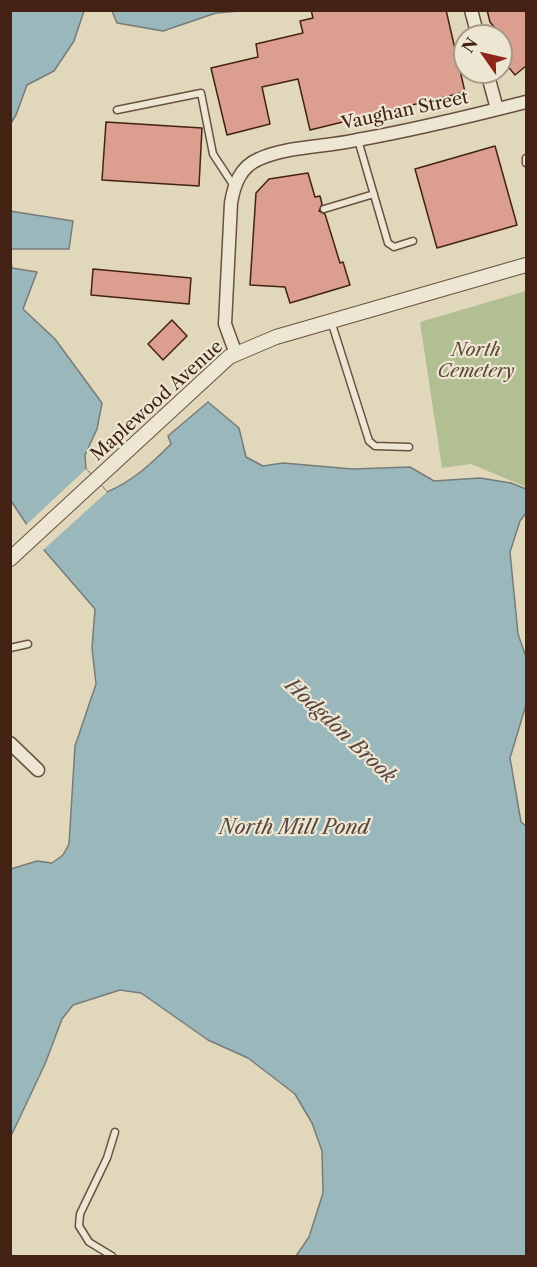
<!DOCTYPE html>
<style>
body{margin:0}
#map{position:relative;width:537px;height:1267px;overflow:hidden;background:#e1d8bc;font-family:"Libre Caslon Text",serif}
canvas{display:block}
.frame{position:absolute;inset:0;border:12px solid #432214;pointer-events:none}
.north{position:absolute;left:453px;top:24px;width:60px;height:60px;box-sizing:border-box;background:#ece6d3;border:2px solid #a89887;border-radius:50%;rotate:304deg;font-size:16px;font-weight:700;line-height:24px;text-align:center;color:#432214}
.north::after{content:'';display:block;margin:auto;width:21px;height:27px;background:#8f2418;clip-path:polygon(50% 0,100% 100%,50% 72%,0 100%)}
</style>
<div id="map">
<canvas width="537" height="1267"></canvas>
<div class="frame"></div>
<div class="north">N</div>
</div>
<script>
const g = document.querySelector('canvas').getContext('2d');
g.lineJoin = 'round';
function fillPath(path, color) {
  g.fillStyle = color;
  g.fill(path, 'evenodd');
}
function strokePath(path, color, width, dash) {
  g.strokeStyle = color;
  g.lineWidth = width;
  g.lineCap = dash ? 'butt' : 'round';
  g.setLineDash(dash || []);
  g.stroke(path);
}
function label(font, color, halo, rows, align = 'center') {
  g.font = font + ' "Libre Caslon Text",serif';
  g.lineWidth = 4.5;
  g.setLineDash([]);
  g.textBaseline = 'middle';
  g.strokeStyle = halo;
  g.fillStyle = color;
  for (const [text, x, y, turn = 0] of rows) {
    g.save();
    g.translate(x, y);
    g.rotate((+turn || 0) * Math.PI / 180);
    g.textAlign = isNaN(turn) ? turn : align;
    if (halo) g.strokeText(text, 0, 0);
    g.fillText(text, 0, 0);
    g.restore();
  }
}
const green = new Path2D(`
 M526,291v196l-55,-23 -29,4 -22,-146z`);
const water = new Path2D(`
 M11,10l73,1 -10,30 -20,30 -27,14 -11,30 -5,8z
 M112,11h128l-24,2 -53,18 -46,-8z
 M10,211l63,10 -4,28h-58z
 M10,254l2,14 25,4 -14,37 32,30 47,64 -5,26 -12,26 1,14 21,23c26,-11 45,-29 64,-48l-3,-8 40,-34 31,26 7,29 17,9 20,-3 69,6 58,-2 24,14 46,-3 31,5 15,6v24l-6,8 -10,31 8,82 8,23v48l-16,53 11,64 5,4v430h-230l13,-19 14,-44 -1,-42 -10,-28 -17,-29 -47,-36 -40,-18 -67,-47 -21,-3 -47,15 -11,14 -17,45 -34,72v-267l26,-8 15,2 11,-8 6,-11 6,-98 21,-62 -4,-36 3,-39 -51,-59 -33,-49z`);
const pier = new Path2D(`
 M86,469l21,23 -65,59 -18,-24z`);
const building = new Path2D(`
 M311,10h135l19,82 -155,38 -12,-51 -36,8 8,37 -43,11 -16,-67 47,-11 -2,-13 47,-11 -3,-12 13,-3z
 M487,10h39v56l-11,9 -14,-17 3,-19 -14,-17z
 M106,122l96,6 -3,58 -97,-6z
 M495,146l22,79 -80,23 -22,-79z
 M308,173l7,24 5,-1 2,8 -3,7 6,3 15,49 3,-1 7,23 -60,18 -5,-16 -35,-2 6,-92 13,-14z
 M93,269l98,9 -2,26 -98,-9z
 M172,320l15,16 -24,24 -15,-16z`);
const service = new Path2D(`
 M117,110l84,-17 12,61 21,32
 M358,140l30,103 6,4 19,-6
 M526,158v5
 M324,209l50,-15
 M331,321l38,120 6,5 34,1
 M10,648l18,-4
 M112,1256l-23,-14 -10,-16 1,-12 27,-56 8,-26`);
const minor = new Path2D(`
 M471,10l7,26
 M487,72l10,37
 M236,354l-11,-30 6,-121c3,-18 9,-36 28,-44 29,-13 67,-12 98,-19 57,-10 114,-24 169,-38
 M10,743l28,27`);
const tertiary = new Path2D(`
 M10,559l219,-202 47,-20 250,-72`);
const streetNames = [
 ["Vaughan Street",405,111,-12],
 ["Maplewood Avenue",157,401,-42]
];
const parkNames = [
 ["North",476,351],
 ["Cemetery",476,372]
];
const waterNames = [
 ["Hodgdon Brook",340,731,43],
 ["North Mill Pond",294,828]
];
fillPath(green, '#b1bf92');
fillPath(water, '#9ab7bc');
strokePath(water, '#777b79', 1.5);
fillPath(pier, '#e1d8bc');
fillPath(building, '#db9e8f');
strokePath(building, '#432214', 1.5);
strokePath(service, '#6a503e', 9);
strokePath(minor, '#6a503e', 15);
strokePath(tertiary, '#6a503e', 16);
strokePath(service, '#ece6d3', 6);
strokePath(minor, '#ece6d3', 12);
strokePath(tertiary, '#ece6d3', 14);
label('18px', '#432214', '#ece6d3', streetNames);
label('italic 18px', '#5e4934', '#ece6d3', parkNames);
label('italic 20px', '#59473e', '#ece6d3', waterNames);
</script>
